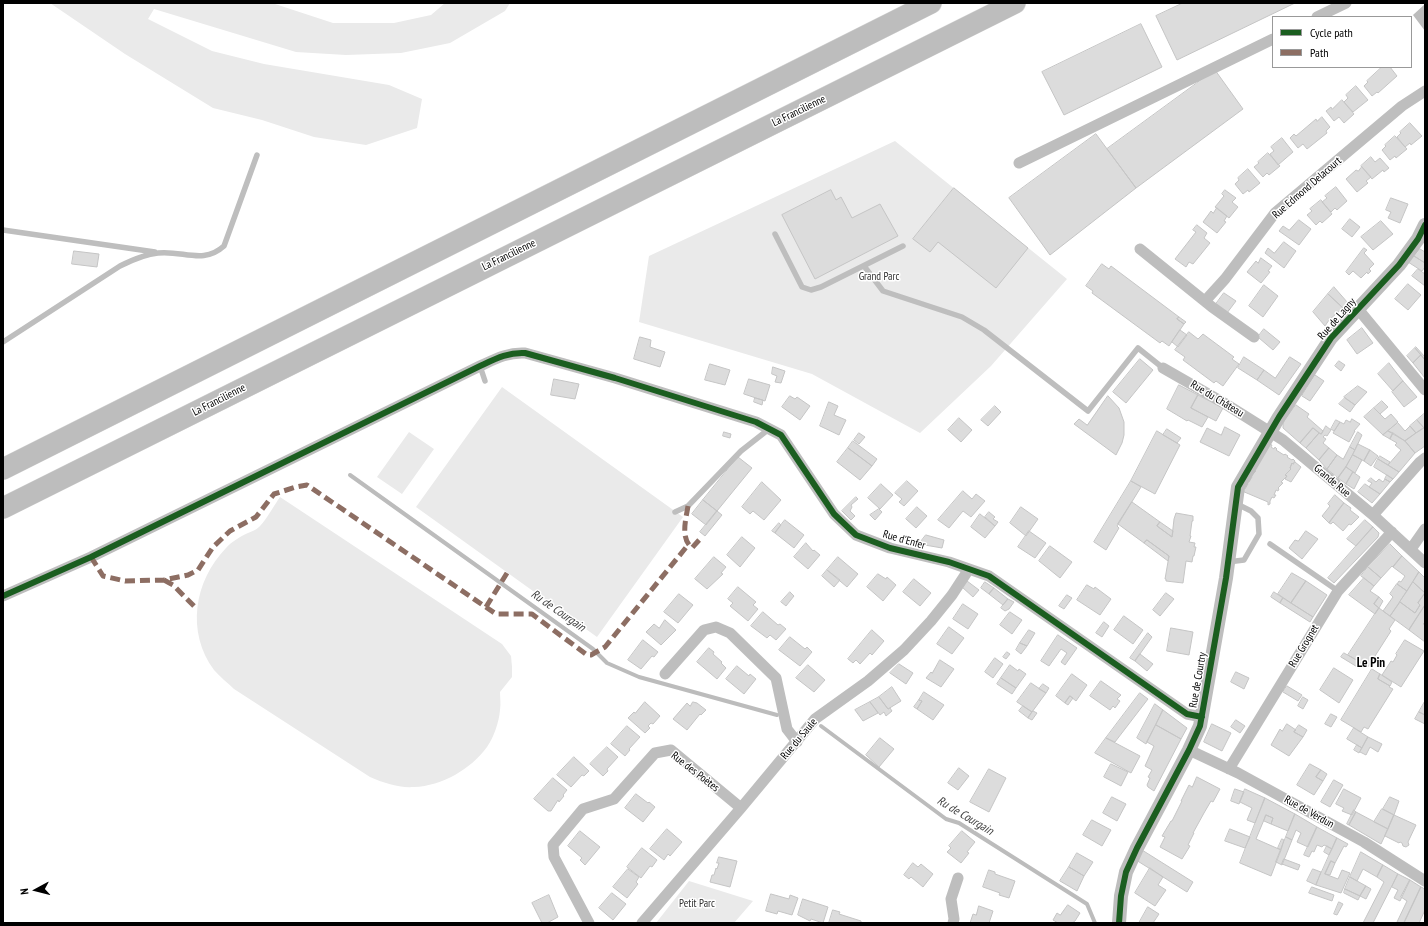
<!DOCTYPE html>
<meta charset="utf-8">
<style>
body{margin:0}
#map{position:relative;width:1428px;height:926px;overflow:hidden;background:#fff;font-family:"PT Sans Narrow",sans-serif}
canvas{display:block}
.frame{position:absolute;inset:0;border:4px solid #000;pointer-events:none}
.legend{position:absolute;left:1272px;top:16px;width:140px;height:52px;box-sizing:border-box;background:#fff;border:1px solid #999;margin:0;padding:5px 7px;list-style:none;font-size:12px;color:#000}
.legend li{display:flex;align-items:center;gap:8px;height:20px}
.legend b{width:20px;border:1px solid #999}
.north{position:absolute;left:16px;top:870px;width:40px;height:40px;-webkit-text-stroke:3px #fff;paint-order:stroke;rotate:263deg;font-size:11px;font-weight:700;line-height:16px;text-align:center;color:#000}
.north::after{content:'';display:block;margin:auto;width:14px;height:18px;background:#000;clip-path:polygon(50% 0,100% 100%,50% 72%,0 100%)}
</style>
<div id="map">
<canvas width="1428" height="926"></canvas>
<div class="frame"></div>
<ul class="legend">
<li><b style="height:5px;background:#1b5e20"></b>Cycle path</li>
<li><b style="height:5px;background:#8d6e63"></b>Path</li>
</ul>
<div class="north">N</div>
</div>
<script>
const g = document.querySelector('canvas').getContext('2d');
g.lineJoin = 'round';
function fillPath(path, color) {
  g.fillStyle = color;
  g.fill(path, 'evenodd');
}
function strokePath(path, color, width, dash) {
  g.strokeStyle = color;
  g.lineWidth = width;
  g.lineCap = dash ? 'butt' : 'round';
  g.setLineDash(dash || []);
  g.stroke(path);
}
function label(font, color, halo, rows, align = 'center') {
  g.font = font + ' "PT Sans Narrow",sans-serif';
  g.lineWidth = 3;
  g.setLineDash([]);
  g.textBaseline = 'middle';
  g.strokeStyle = halo;
  g.fillStyle = color;
  for (const [text, x, y, turn = 0] of rows) {
    g.save();
    g.translate(x, y);
    g.rotate((+turn || 0) * Math.PI / 180);
    g.textAlign = isNaN(turn) ? turn : align;
    if (halo) g.strokeText(text, 0, 0);
    g.fillText(text, 0, 0);
    g.restore();
  }
}
const green = new Path2D(`
 M50,3h222l61,20h61l37,-8 14,-12h65l-5,8 -55,32 -49,10 -55,2 -50,-3 -142,-43 -6,10 64,32 52,13 125,21 33,14 -5,29 -51,17 -52,-8 -52,-17 -49,-12 -88,-54z
 M895,141l172,138 -76,87 -71,67 -108,-59 -173,-52 10,-66z
 M502,387l181,130 -86,120 -181,-130z
 M409,432l25,17 -32,45 -25,-17z
 M280,497l222,147 9,12 1,11v10l-12,15c0,5 1,12 0,18 -1,12 -6,27 -13,37 -16,22 -45,39 -73,40 -16,1 -30,-4 -44,-10l-136,-88c-6,-6 -14,-12 -20,-19 -28,-38 -20,-89 12,-122 5,-6 15,-12 22,-15 4,-2 8,-3 11,-6 6,-5 16,-23 21,-30z
 M689,881l64,20 -19,22h-78z`);
const water = new Path2D(`
 M1425,4v27l-12,-16z`);
const stream = new Path2D(`
 M350,475l243,174 14,14 32,14 138,38
 M821,726l125,93 13,4 128,81 8,19`);
const building = new Path2D(`
 M1183,3h112l-118,57 -21,-44z
 M1141,24l21,43 -98,48 -22,-43z
 M1382,67h8l7,9 -19,17 -1,-1 -5,4 -8,-10 4,-4 -1,-1z
 M1215,70l28,39 -107,79 -29,-39z
 M1356,86l12,14 -15,12 -9,-10 4,-4 -2,-3z
 M1342,100l12,14 -10,9 -5,-6 -5,4 -8,-10 5,-4 1,2z
 M1322,117l8,10 -4,4 1,2 -20,16 -4,-5 -5,4 -8,-10 4,-4 2,2 20,-17 1,2z
 M1410,123l12,13 -11,9 -1,-2 -5,4 -8,-10 4,-4 -1,-1z
 M1096,134l40,54 -86,67 -41,-57z
 M1395,136l12,13 -11,9 -1,-2 -5,4 -8,-10 4,-4 -1,-1z
 M1282,138l11,14 -15,13 -8,-11 4,-3 -3,-4z
 M1268,153l12,13 -11,9 -2,-2 -4,4 -9,-10 5,-4 -1,-1z
 M1371,157l4,5 5,-4 9,10 -5,4 -1,-2 -11,9 -11,-13z
 M1362,167l9,10 -5,4 2,2 -11,9 -11,-13 10,-9 2,1z
 M1248,169l12,14 -11,9 -1,-2 -5,4 -8,-10 4,-4 -1,-2z
 M1336,187l11,14 -10,9 -2,-2 -4,4 -9,-10 5,-4 -2,-2z
 M954,188l74,60 -32,40 -58,-46 -8,10 -17,-13z
 M831,190l5,10 5,-3 11,21 28,-14 18,32 -83,43 -33,-64z
 M1225,190l11,8 -4,4 6,5 -9,11 -14,-11 9,-11 -2,-2z
 M1391,198l17,6 -8,19 -12,-5 3,-6 -5,-2z
 M1321,200l11,14 -10,9 -2,-2 -4,4 -9,-10 5,-4 -2,-2z
 M1217,208l10,8 -3,5 2,1 -9,11 -14,-11 8,-11 2,2z
 M1350,219l10,8 -8,10 -10,-8z
 M1299,220l12,9 -12,16 -20,-14 4,-5 6,4z
 M1381,221l12,13 -20,16 -12,-13z
 M1197,225l10,8 -3,5 6,5 -17,21 -4,-2 -3,5 -11,-8 21,-27 -3,-2z
 M1284,242l12,9 -12,17 -19,-15 3,-5 6,5z
 M1364,248l3,2 -3,3 10,11 -5,5 2,2 -3,3 -1,-2 -6,6 -8,-7 -4,4 -3,-3z
 M1420,249l5,3v11l-11,-7z
 M74,251l25,3 -2,13 -25,-3z
 M1414,256l11,7v4l-3,4 -14,-9z
 M1261,258l11,8 -4,5 2,1 -9,11 -14,-11 9,-11 2,2z
 M1102,264l7,5 2,-3 68,51 -2,2 7,5 -15,22 -7,-5 -2,2 -68,-50 1,-2 -7,-5z
 M1418,269l7,5v12l-13,-10z
 M1408,284l13,11 -13,15 -13,-11z
 M1264,285l14,11 -15,21 -14,-11z
 M1334,287l14,16 -5,5 -15,-14z
 M1224,293l12,8 -9,12 -11,-9z
 M1328,294l15,14 -14,12 -4,6 -12,-14z
 M1179,317l7,5 -2,2 -7,-5z
 M1362,328l11,15 -16,11 -10,-14z
 M1264,329l16,13 -7,8 -14,-12 -1,-1z
 M1180,330l7,5 -9,12 -6,-5z
 M1189,332l9,7 5,-5 31,23 -2,2 7,5 -16,22 -7,-5 -2,2 -31,-23 2,-3 -10,-7z
 M640,337l11,3 -1,7 15,5 -5,15 -26,-8z
 M1416,347l9,10v3l-10,-12z
 M1415,348l6,7 -8,8 -6,-7z
 M1421,355l4,5v18l-12,-15z
 M1244,357l20,13 -7,10 -19,-12z
 M1290,357l11,7 -22,31 -22,-15 7,-10 11,8z
 M1140,359l13,11 -27,33 -13,-11z
 M1339,361l6,4 -4,6 -6,-5z
 M1389,363l14,18 -10,10 -15,-17z
 M710,364l20,6 -5,15 -20,-5z
 M773,367l12,4 -4,12 -6,-1 2,-6 -5,-2z
 M1315,375l9,6 -14,20 -8,-5z
 M554,379l25,5 -4,15 -24,-4z
 M749,379l21,6 -5,16 -21,-7z
 M1403,381l14,16 -13,10 -12,-15z
 M1179,385l19,10 -7,13 17,9 -6,10 -14,-7 -1,1 -20,-12z
 M1358,386l9,6 -12,13 -11,-8z
 M1198,395l25,13 -7,13 -25,-13z
 M790,396l5,3 2,-2 13,9 -10,14 -18,-13z
 M1108,396l11,12 5,14v13l-2,8 -6,12 -42,-31 5,-5 8,6z
 M755,398l8,2 -1,5 -8,-3z
 M1345,398l10,7 -5,7 -11,-8z
 M1382,401l6,6 -8,7 -6,-6z
 M829,402l9,4 -4,9 12,5 -7,15 -19,-9z
 M1296,405l13,9 -2,3 16,14 -2,3 -8,-6 -13,15 -17,-15v-5z
 M995,406l6,6 -13,14 -7,-6z
 M1374,408l11,11 6,-5 7,8 -15,13 -19,-18z
 M1425,413v14l-1,1 -7,-8z
 M959,418l13,12 -11,12 -13,-12z
 M1352,419l8,5 -6,7h1l-6,11 -16,-9 7,-11 4,2 2,-4 4,2z
 M1336,420l4,2 -6,9 -3,-2z
 M1417,420l7,8 -8,5 -6,-7z
 M1398,423l7,8 5,-5 6,7 -11,8 -17,-10z
 M1326,426l5,4 -4,6 -2,-1 -2,2 3,2 -3,4 6,5 -10,12 -13,-12 13,-15 2,1z
 M1225,427l15,8 -11,21 -29,-14 7,-14 14,7z
 M1425,427v19l-10,7 -10,-12z
 M1313,428l6,5 -13,15 -6,-5z
 M1167,429l14,9 -4,5 -14,-8z
 M1157,431l23,14 -25,49 -24,-13z
 M1388,431l5,2 -3,6 -7,-4z
 M724,432l7,2 -1,4 -7,-2z
 M1358,432l4,3 -7,15 -5,-3z
 M859,433l6,4 -6,7 -5,-4z
 M1393,433l12,8 10,12 -16,19 -11,-7 13,-15 -6,-5 2,-2 -7,-4z
 M853,441l24,18 -5,7 -24,-18z
 M1269,444l3,1 -1,2 3,2 1,-2 2,2 -1,1 8,5 1,-1 3,2 -1,1 5,3 1,-1 2,2 -2,3 -1,-1 -2,5 1,1 -6,6 2,1 -6,6 2,1 -5,5 1,1 -1,2 -2,-1 -2,5h2l-2,3 -2,-1 -2,4v3l-2,1v-3l-26,-11 2,-3 1,1 3,-5 -2,-1 2,-2 1,1 3,-5 -1,-1 5,-5 -2,-1z
 M1358,444l12,6 -6,11 -11,-6z
 M1350,447l5,3 -9,17 -8,11 -11,-9 10,-14 6,4z
 M848,448l24,18 -12,14 -23,-18z
 M1329,448l8,7 -10,14 -8,-9z
 M1370,450l8,6 -7,10 -7,-5z
 M1353,455l9,5 -7,13 -9,-6z
 M1380,456l10,6 -2,3 -10,-6z
 M738,457l14,11 -35,43 -14,-11z
 M1378,459l21,13 -6,7 -19,-12z
 M1295,462l6,5 -10,15 -6,-3 2,-3 -2,-1 6,-6 -1,-1 2,-5 1,1z
 M1346,467l7,5 -7,12 -8,-6z
 M1353,472l7,5 -6,12 -8,-5z
 M1387,475l6,4 -3,3 -5,-3z
 M1371,478l5,4 3,-3 4,3 2,-3 5,3 -10,12 -11,-7 3,-4 -4,-2z
 M907,481l11,10 -14,15 -5,-4 3,-3 -7,-6z
 M1131,481l10,6 -24,39 2,2 -13,22 -12,-8z
 M762,482l19,18 -17,20 -11,-9 -3,3 -8,-7z
 M881,484l12,11 -13,14 -12,-11z
 M1365,484l15,10 -8,9 -14,-11z
 M963,491l9,8 4,-5 9,7 -14,16 -8,-6 -14,17 -11,-8z
 M1335,495l9,8 -15,20 -7,-7 8,-10 -2,-2z
 M856,497l2,2 -7,6 1,2 -2,4 5,5 -4,4 -9,-9z
 M703,500l14,11 -11,14 -14,-11z
 M1132,502l28,20 -3,4 15,11 2,-18 2,-6 17,3v5h-1l-2,15h1l-2,6 6,1 -1,4h2l-2,9h-1l-1,6 -6,-1 -3,22 -17,-2v-2h-1l4,-23 -22,-16 -3,3 -26,-19z
 M1344,503l7,5 -1,2 9,7 -8,8 -2,-1 -6,7 -10,-9 -2,2 -2,-1z
 M917,507l10,9 -11,12 -10,-9z
 M1021,507l17,12 -12,17 -16,-13z
 M879,509l3,3 -7,8 -5,-5z
 M717,511l5,4 -17,21 -5,-4z
 M989,512l6,5 -2,2 5,3 -3,4 -10,-9z
 M980,514l15,12 -10,12 -14,-11z
 M785,520l19,15 -10,13 -19,-15z
 M1365,520l8,7 -17,19 -9,-7z
 M1160,522l13,9 -1,6 -15,-11z
 M779,523l2,2 -6,8 -3,-2z
 M1373,527l6,6 -1,4 -44,46 -6,-5z
 M1029,531l17,12 -11,15 -17,-11z
 M1306,531l12,8 -16,20 -13,-11 6,-8 3,1z
 M926,535l18,5 -2,8 -23,-4z
 M742,537l13,11 -15,19 -13,-12z
 M1147,540l22,16 -1,5 -24,-18z
 M806,543l7,8 1,-1 6,5 -12,14 -14,-12z
 M1390,544l12,12 -9,11 -1,-1 -11,12 -13,-11z
 M1050,546l22,16 -12,16 -21,-17z
 M1402,556l17,16 -12,19 -10,-7 2,-3 2,1 4,-6 -12,-9z
 M714,557l12,10 -5,6 2,1 -16,15 -12,-10z
 M838,557l20,17 -11,13 -20,-17z
 M1368,567l13,11 -7,8 -13,-10z
 M827,570l13,10 -6,7 -12,-11z
 M1419,572l6,6v15l-12,-11z
 M1292,573l14,8 -15,22 -13,-9z
 M878,574l8,5 1,-2 9,8 -13,16 -16,-14z
 M1364,578l10,8 -4,5 9,6 -5,7 5,4 -4,6 -26,-19z
 M914,579l17,14 -11,13 -17,-14z
 M967,581l12,9 -6,7 -11,-10z
 M1306,581l21,14 -14,22 -22,-14z
 M985,582l9,6 -5,6 -8,-6z
 M1413,582l12,11 -7,10 2,2 -5,8 -15,-11z
 M1397,584l10,7 -17,25 -7,-5 10,-14 -3,-3z
 M1087,585l7,4 1,-2 16,12 -11,16 -23,-15z
 M738,587l18,15 -3,3 5,4 -10,12 -18,-15 3,-3 -5,-4z
 M994,588l14,11 -5,6 -14,-11z
 M790,592l4,4 -8,10 -5,-4z
 M1274,592l9,6 -3,5 -9,-6z
 M1166,593l8,6 -14,17 -7,-6z
 M1425,593v12l-16,25 -19,-14 10,-14 15,11 5,-8 -2,-2z
 M679,594l14,11 -15,18 -14,-11z
 M1067,595l5,3 -8,11 -5,-3z
 M1379,597l4,4 -4,7 -5,-4z
 M1283,598l30,19 -3,5 -30,-19z
 M1008,599l6,3 -5,7 -4,2 -4,-3z
 M963,604l15,10 -10,15 -15,-10z
 M1425,605v17l-2,2 2,1v17l-16,-12z
 M1379,608l16,12 -6,9 2,2 -23,36 -20,-12z
 M763,612l15,13 2,-1 6,5 -10,11 -6,-5 -3,3 -16,-12z
 M1010,612l12,8 -10,14 -12,-9z
 M1124,616l19,14 -10,14 -19,-14z
 M665,620l11,10 -15,15 -15,-13 8,-8 5,4z
 M1104,622l5,4 -7,11 -6,-4z
 M949,627l15,11 -12,16 -15,-10z
 M1171,628l22,4 -4,23 -22,-4z
 M872,630l12,11 -12,14 -2,-2 -10,11 -4,-4 -3,3 -5,-4z
 M1029,630l6,3 -8,13 -7,-3z
 M1148,633l4,4 -17,24 -5,-3z
 M1058,635l19,13 -12,17 -4,-3 6,-9 -6,-4 -12,17 -8,-5z
 M790,637l15,12 2,-2 5,5 -12,14 -21,-16z
 M643,640l15,12 -4,5 -2,-1 -11,13 -13,-9z
 M1405,640l19,11 -23,36 -19,-12 9,-14 2,1 4,-7 -1,-1z
 M1020,643l7,3 -6,8 -5,-4z
 M709,648l5,4 -1,2 9,8 -1,1 5,5 -9,11 -20,-17z
 M1007,652l3,2 -4,5 -3,-2z
 M1344,653l18,10 -3,5 -18,-11z
 M1140,654l13,10 -6,7 -12,-10z
 M995,658l8,6 -10,14 -8,-6z
 M940,660l14,9 -13,18 -15,-9 5,-6 1,1z
 M899,664l14,9 -7,11 -16,-11z
 M808,665l17,15 -11,12 -18,-14z
 M1010,665l8,6 1,-2 7,5 -10,14 -15,-10z
 M737,666l12,10 1,-2 6,5 -12,15 -18,-15z
 M1334,668l19,12 -14,23 -19,-13z
 M1372,669l8,5 -2,5 12,7 -1,1 4,2 -25,40 -4,-2 -3,5 -20,-12z
 M1236,672l13,6 -5,11 -13,-7z
 M1072,674l15,11 -11,16 -6,-5 -5,7 -9,-7z
 M1380,674l12,8 -2,4 -12,-7z
 M1001,678l15,10 -4,6 -15,-10z
 M1101,681l20,14 -4,4 3,2 -5,7 -2,-2 -3,4 -20,-14z
 M1031,683l15,10 -14,19 -15,-10z
 M1043,684l6,4 -3,5 -7,-4z
 M1287,686l15,9 -4,6 -15,-9z
 M892,687l9,14 -13,8 -9,-12z
 M924,692l20,13 -11,15 -16,-11 5,-8 -3,-1z
 M1140,693l8,6 -33,43 -9,-4z
 M1070,696l3,2 -5,7 -3,-2z
 M879,697l9,12 2,-1 2,3 -6,5 -2,-4 -4,3 -10,-13z
 M1303,697l5,3 -5,9 -5,-3z
 M919,700l3,1 -5,8 -3,-2z
 M1425,701v14l-6,-3z
 M645,702l15,14 -7,8 -2,-1 -3,3 2,2 -5,5 -17,-15 6,-6 1,1z
 M693,702l4,1 9,7 -5,5 -1,-1 -13,16 -14,-11 14,-16 3,3z
 M870,702l8,11 -15,8 -8,-11z
 M1155,704l8,6 -17,34 -9,-6z
 M1023,706l9,6 -4,6 -9,-7z
 M1163,710l24,18 -6,11 -25,-14z
 M1033,711l4,2 -5,7 -4,-2z
 M1419,712l6,3v9l-10,-5z
 M1331,714l6,3 -6,10 -6,-3z
 M1236,720l9,6 -5,7 -9,-6z
 M1212,724l19,9 -9,18 -18,-9z
 M1287,724l9,6 -2,2 9,5 -14,19 -18,-11 9,-16 2,2z
 M1156,725l25,14 -27,52 -6,-4 -1,-2 3,-7 -2,-1 4,-7 -7,-4 9,-20 -7,-4z
 M1299,725l8,5 -4,7 -9,-5z
 M627,726l13,11 -11,12 1,1 -5,6 -14,-12z
 M1354,728l14,9 -6,11 -15,-9z
 M1368,737l14,7 -4,8 -8,-5 -4,8 -6,-3z
 M880,738l14,11 -15,18 -13,-12z
 M1106,738l34,18 -9,17 -36,-20z
 M1357,745l5,3 -3,5 -5,-3z
 M607,747l11,10 -11,12 1,2 -5,5 -13,-12z
 M574,757l15,14 -5,5 -2,-1 -11,12 -14,-12z
 M1111,764l17,8 -7,14 -17,-9z
 M1310,764l11,6 -5,7 7,4 -9,14 -17,-10z
 M959,768l10,8 -11,14 -10,-7z
 M989,769l17,9 -17,34 -19,-10z
 M1321,770l6,4 -4,7 -7,-4z
 M1197,777l23,12 -7,13 -2,-1 -7,12 -11,20h1l-6,12 2,1 -8,13 -22,-12 5,-10 -3,-1 9,-15h1l10,-20h-1l8,-16 3,2z
 M553,778l14,12 -4,5 1,1 -5,6 -1,-2 -7,11h-3l-14,-12z
 M1334,780l9,5 -13,22 -9,-5z
 M1235,789l9,3 -5,12 -8,-3z
 M1245,789l20,9 -10,25 -8,-3 5,-12 -12,-6z
 M1344,789l17,9 -9,17 -10,-4 2,-3 -8,-4z
 M636,794l12,9 1,-1 6,5 -12,15 -18,-14z
 M1112,797l14,7 -9,17 -14,-8z
 M1390,797l9,4 -5,14 -11,-6z
 M1265,798l30,16 -7,17 -17,-7 2,-6 -7,-3 -10,24 25,11 -10,26 -31,-13z
 M1382,809l12,6 -6,14 -14,-7z
 M1354,810l2,2 -7,13 -2,-1z
 M1356,812l32,17 -7,15 -32,-19z
 M1295,814l22,13 -9,20 -11,-5 4,-9 -5,-3 -4,10 -6,-3z
 M1266,815l7,3 -2,6 -7,-3z
 M1394,815l22,10 -8,17 1,3 -3,2 -3,-1 -1,-3 -2,-1 -1,1 -14,-7z
 M1092,820l19,10 -9,16 -19,-11z
 M1317,827l20,11 -5,11 -8,-4 -2,2 -5,-2 -3,7 -2,-1 -3,6 -5,-2z
 M667,829l15,13 -12,14 -2,-2 -4,6 -14,-11z
 M1230,829l20,8 -5,11 -20,-7z
 M580,831l20,16 -15,18 -5,-5 2,-2 -14,-12z
 M962,831l13,11 -8,10 2,1 -8,10 -14,-11 4,-4 -2,-2z
 M1286,837l6,3 -10,25 -6,-3z
 M1337,838l11,6 -2,3 -2,-1 -9,17 -4,-2 -6,13 13,5 4,-9 8,3 -9,20 -25,-8z
 M1282,839l2,1 -3,10 -3,-2z
 M1327,846l5,3 -3,6 -5,-3z
 M642,848l15,12 -5,7 -2,-1 -9,12 -14,-11z
 M1142,850l51,32 -6,10 -51,-32z
 M1361,852l22,13 -6,12 -14,-8 -6,12 -7,-4z
 M1077,853l16,9 -9,14 -15,-9z
 M719,857l18,4 -7,26 -20,-5 2,-7h2l2,-7 1,1 2,-6h-2z
 M1284,859l16,6 -2,5 -16,-6z
 M1331,861l4,2 -5,12 -5,-1z
 M913,863l5,4 3,-3 12,10 -10,13 -12,-10 -2,2 -5,-4z
 M1383,865l15,9 -25,49h-10l21,-41 -7,-5z
 M1069,867l15,9 -7,15 -17,-10z
 M1150,868l13,9 -5,8 8,5 -11,16 -20,-13z
 M628,869l11,8 -3,5 2,2 -11,14 -14,-11z
 M1313,869l8,3 -5,13 -9,-4z
 M989,870l6,2v2l20,7 -6,17 -10,-3 1,-2 -17,-6z
 M1398,874l12,6 -10,21 -6,-3 4,-8 -6,-3z
 M1350,877l16,9 -6,10 -15,-7z
 M1410,880l11,7 -17,36h-3l-4,-1 10,-21 -6,-4z
 M1366,886l5,3 -5,10 -6,-3z
 M1312,887l22,8 -2,6 -23,-8z
 M1421,887l4,2v21l-6,13h-15z
 M1345,889l15,7 -2,4 -14,-7z
 M612,893l14,11 -13,16 -14,-12z
 M771,894l18,5 1,-4 8,3 -6,17 -14,-4 -1,3 -11,-3z
 M549,895l9,22 -11,6h-5l-10,-20z
 M803,899l25,8 -5,16 -12,-4 -1,2 -12,-6z
 M1339,902l4,2 -6,11 -3,-1z
 M1068,905l12,8 -5,8 -3,2h-14l-5,-3 4,-7 3,2z
 M979,906l14,5 -4,12h-19l3,-9 3,1z
 M1148,907l11,7 -6,9h-14z
 M833,910l7,2 -1,2 22,7v2h-32z`);
const service = new Path2D(`
 M3,230l152,22
 M775,234l27,53 9,3 10,-3 82,-41
 M864,266l19,25 79,26 22,13 104,81 50,-63 25,20
 M3,342l117,-76c12,-6 25,-12 38,-13 25,-3 45,12 66,-7l33,-91
 M480,366l5,15
 M675,512l13,-6 53,-55 28,-22
 M1270,544l68,47
 M1228,562l16,-2 15,-26 -1,-16 -7,-7 -14,-7`);
const minor = new Path2D(`
 M1317,17l29,-14
 M1019,163l254,-124
 M1140,249l72,58 42,30
 M1205,301l20,-22 50,-66 127,-107 23,-15
 M1358,309l67,81
 M1163,368l61,35 59,37 90,75 52,48
 M1373,515l47,-53 5,-4
 M1411,549l14,-20
 M3,596l88,-39 389,-191c15,-7 28,-14 45,-13l90,25 141,44 25,13 53,79 22,21 34,13 59,14 40,14 198,138 15,3
 M665,674l39,-44 12,-3 14,6 46,45 11,51 10,13
 M1189,750l49,23 126,69 61,39
 M1229,769l109,-178 54,-59
 M589,923l-35,-66 -1,-12 30,-36 31,-10 41,-46 16,-3 70,58
 M642,923l99,-115 74,-89 53,-38 36,-31 27,-29 21,-26 17,-26
 M953,923l1,-4 -3,-20 7,-21`);
const tertiary = new Path2D(`
 M1119,923l2,-27 5,-24 11,-24 52,-98 11,-24 26,-148 12,-91 41,-70 52,-79 68,-73 19,-26 7,-14`);
const motorway = new Path2D(`
 M3,469l928,-466
 M3,508l1012,-505`);
const quiet = new Path2D(`
 M688,506c-2,13 -8,32 4,42l8,-9
 M91,557l12,19 22,5 39,-1 24,-5 10,-5 15,-23 17,-16 26,-14 18,-23 22,-7 11,-2 189,129h36l55,41h4l14,-8 83,-102
 M164,580l9,5 24,24
 M486,607l21,-34`);
const cycleway = new Path2D(`
 M3,596l88,-39 389,-191c15,-7 28,-14 45,-13l90,25 141,44 25,13 53,79 22,21 34,13 59,14 40,14 198,138 15,3
 M1119,923l2,-27 5,-24 11,-24 52,-98 11,-24 26,-148 12,-91 41,-70 52,-79 68,-73 19,-26 7,-14`);
const streetNames = [
 ["La Francilienne",799,111,-26],
 ["Rue Edmond Delacourt",1307,188,-41],
 ["La Francilienne",509,255,-26],
 ["Rue de Lagny",1337,319,-49],
 ["Rue du Château",1217,399,31],
 ["La Francilienne",219,400,-27],
 ["Grande Rue",1332,481,40],
 ["Rue d'Enfer",904,540,16],
 ["Rue Grognet",1304,646,-59],
 ["Rue de Courtry",1198,680,-80],
 ["Rue du Saule",799,739,-50],
 ["Rue des Poètes",695,772,38],
 ["Rue de Verdun",1309,812,29]
];
const parkNames = [
 ["Grand Parc",879,277],
 ["Petit Parc",697,904]
];
const waterNames = [
 ["Ru de Courgain",558,611,35],
 ["Ru de Courgain",965,816,31]
];
const quarterNames = [
 ["Le Pin",1371,663]
];
fillPath(green, '#eaeaea');
fillPath(water, '#bcbcbc');
strokePath(stream, '#bcbcbc', 4);
fillPath(building, '#dcdcdc');
strokePath(building, '#c5c5c5', 1);
strokePath(motorway, '#dbdbdb', 22);
strokePath(service, '#bebebe', 5.5);
strokePath(minor, '#bebebe', 11);
strokePath(tertiary, '#bebebe', 14);
strokePath(motorway, '#bdbdbd', 21);
strokePath(quiet, '#8d6e63', 5, [10, 5]);
strokePath(cycleway, '#1b5e20', 6);
label('11px', '#000', '#fff', streetNames);
label('11px', '#2f2f2f', '#fff', parkNames);
label('italic 12px', '#404040', '#fff', waterNames);
label('bold 13px', '#000', '#fff', quarterNames);
</script>
